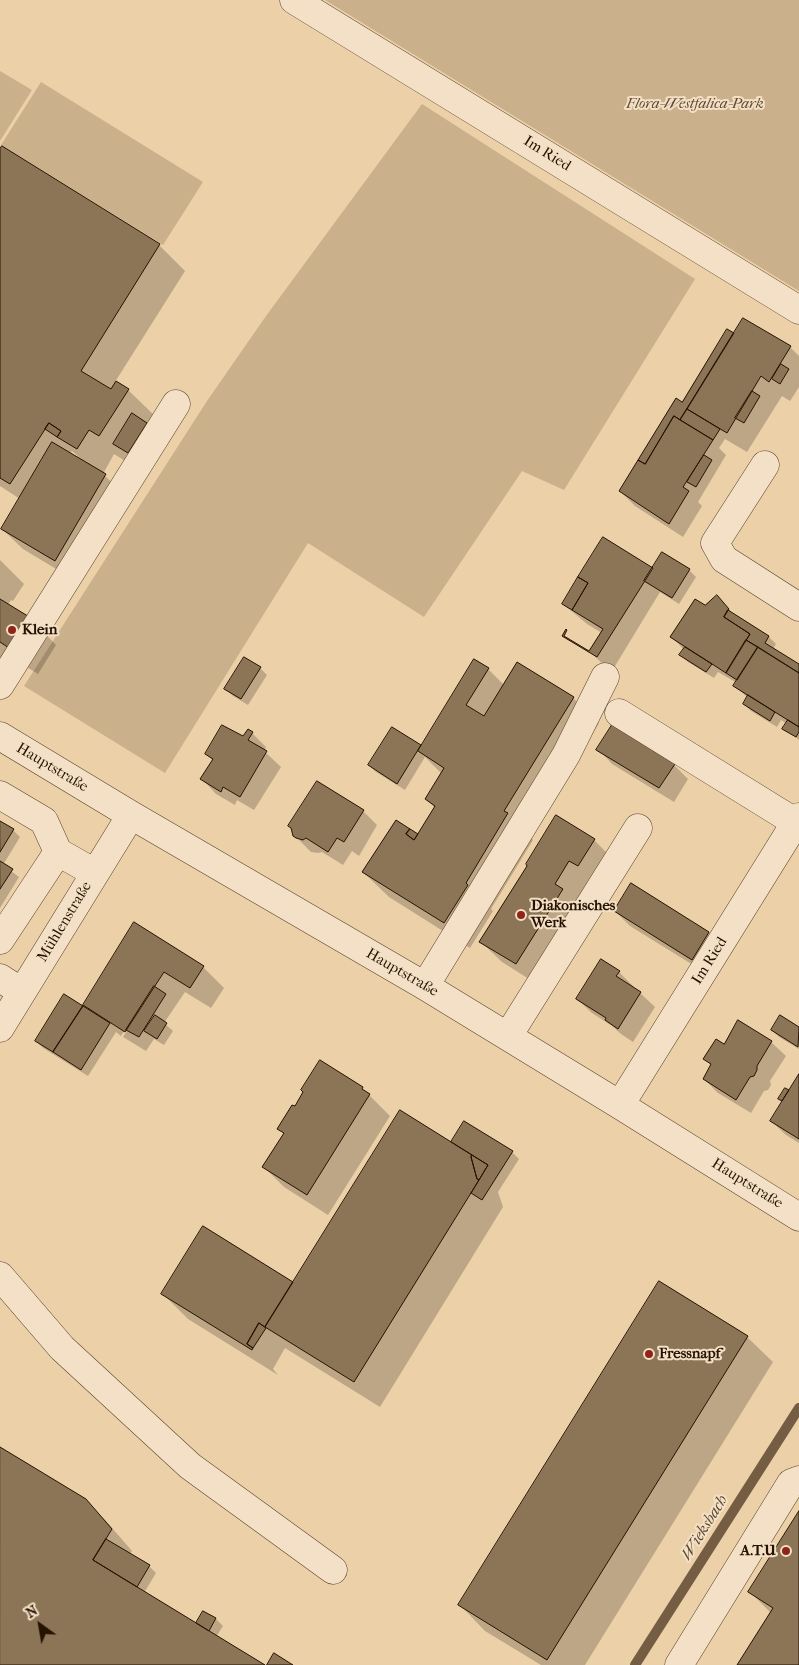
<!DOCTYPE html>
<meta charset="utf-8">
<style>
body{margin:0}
#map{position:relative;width:799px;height:1665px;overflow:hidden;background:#ecd0a8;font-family:"IM FELL French Canon",serif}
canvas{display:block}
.north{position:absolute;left:15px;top:1600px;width:50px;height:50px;-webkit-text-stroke:4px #f3e0c6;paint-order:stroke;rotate:328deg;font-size:14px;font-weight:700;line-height:20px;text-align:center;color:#251200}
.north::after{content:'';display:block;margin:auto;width:18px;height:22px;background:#251200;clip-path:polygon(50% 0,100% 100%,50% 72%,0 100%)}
</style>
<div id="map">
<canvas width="799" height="1665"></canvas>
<div class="north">N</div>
</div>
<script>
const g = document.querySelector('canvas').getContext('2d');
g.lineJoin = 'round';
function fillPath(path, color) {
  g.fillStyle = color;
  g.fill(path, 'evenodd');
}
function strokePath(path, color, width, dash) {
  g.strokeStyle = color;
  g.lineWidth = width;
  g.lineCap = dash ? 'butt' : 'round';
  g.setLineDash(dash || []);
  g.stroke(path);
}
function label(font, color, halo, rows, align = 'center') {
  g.font = font + ' "IM FELL French Canon",serif';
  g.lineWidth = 4;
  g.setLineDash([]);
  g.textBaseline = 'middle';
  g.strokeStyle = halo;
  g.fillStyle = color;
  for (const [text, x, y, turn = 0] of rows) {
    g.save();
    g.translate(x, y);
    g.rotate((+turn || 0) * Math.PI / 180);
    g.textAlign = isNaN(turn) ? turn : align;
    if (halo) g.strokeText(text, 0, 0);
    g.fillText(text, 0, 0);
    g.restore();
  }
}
const green = new Path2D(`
 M325,0h474v291z
 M0,71l32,19 -32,51z
 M41,82l162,100 -40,63 -162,-100z
 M422,104l273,175 -131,211 -42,-19 -98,146 -116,-74 -143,230 -141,-87 183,-285 59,-85z`);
const shadow = new Path2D(`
 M0,151l159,94 26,26 -70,111 13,8 26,25 -29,46 -11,-7 -11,20 23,22 -50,85 -53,-32 -21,-20 18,-30 -20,-13zM72,451l10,9 -12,-6z
 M734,335l56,12 9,9v31l-9,14 -8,-5 -35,56 -22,-13 -6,9 7,7 -28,47 4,4 -19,31 -48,-31 -15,-15 62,-88z
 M0,560l24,24 -11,17 -2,-1 -3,5 23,14 25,26 -18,29 -21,-13 -17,9z
 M653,569l36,1 7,7 -17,27 -19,-12 -48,79 -7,-5 -15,-14 12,-19 -15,-9 -24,-20z
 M717,597l19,20 33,20 7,7 -3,5 26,16v75l-15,-12 3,-4 -6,-4 -4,7 -26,-16 -7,-7 4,-6 -13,-12 2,-3 -19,-11 -4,6 -26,-16 -7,-7 3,-5 -12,-13z
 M260,668l7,7 -19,30 -15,-9 -7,-7z
 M488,669l16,16 69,13 26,25 -69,113 3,4 -42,69 2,2 -23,37 -81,-51 -26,-25 55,-37 17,-27 -9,-9 16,-25 -17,-17 -20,33 -29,-18 -7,-7 23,-36 29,19z
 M252,733l14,14 -2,4 17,16 -27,43 -17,-10 -2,5 -19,-11 -14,-15 11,-18 -7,-7z
 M598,749l76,16 14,14 -14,23 -62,-38z
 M363,811l14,14 -18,31 -7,-5 -9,14 -21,-13 -4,1 -7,-1 -17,-17z
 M0,822l13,8 7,7 -17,28 16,12 -19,31z
 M594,840l20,20 -77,124 -35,-22 -21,-20 48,-77z
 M632,885l77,48 14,14 -17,26 -76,-47 -15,-15z
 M135,924l68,43 21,21 -13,20 -26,-16 -21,31 9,8 -9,14 -10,-6 -8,12 -23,-14 5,-8 -2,-1 -5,8 -5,-4 -28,44 -45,-28 -7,-7 54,-30 -5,-6z
 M619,972l14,14 -1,2 8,5 15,14 -22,35 -12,-8 -9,-8 -20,-13 -15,-14z
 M780,1017l19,11v21l-20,-12 -7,-7z
 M771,1042l15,14 -16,25 1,4 -3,5 -4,1 -13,22 -33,-20 -14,-14 8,-13 -7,-7 19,-14z
 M799,1076v67l-13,-8 -15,-14 12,-19 -3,-4 8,-7 1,1z
 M362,1088l28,28 -62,99 -44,-28 -20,-20 20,-33 -5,-5 16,-21z
 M456,1146l56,6 7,7 -21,33 5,15 -123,200 -95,-59 -12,21 5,6 -90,-56 -25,-25 130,-10z
 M747,1337l26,25 -188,303h-44l-56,-34 -25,-26z
 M0,1448l85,52 21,21 26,30 -2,3 19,12 7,7 -12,20 52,32 8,-13 12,7 7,7 -7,11 46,28h-262z
 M799,1513v152h-61l33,-52 -21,-21z`);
const stream = new Path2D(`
 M635,1665l164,-257`);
const building = new Path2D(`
 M2,146l158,98 -79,127 30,18 5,-8 13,8 -30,47 -10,-6 -12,19 -20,-12 4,-6 -12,-8 -39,61 -10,-6v-329z
 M743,318l48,28 -22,36 -8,-6 -34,57 -40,-24z
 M727,329l7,4 -47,76 -7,11 -6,-4 -29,48 -7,-4 38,-62 6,4z
 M781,364l8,5 -9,15 -8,-5z
 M752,391l8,5 -16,27 -9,-5z
 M687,409l33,20 -7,11 -33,-20z
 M132,413l15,10 -19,30 -15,-9z
 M674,416l39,24 -30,47 6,4 -20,33 -50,-33 19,-31 7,4z
 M49,423l12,8 -4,6 -12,-8z
 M52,442l54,32 -51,87 -54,-32z
 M704,455l8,5 -16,27 -9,-5z
 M603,537l50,31 -56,89 -35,-21 4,-7 1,1 -3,6 25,15 14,-22 -31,-19 16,-27 -10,-6z
 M662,552l28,17 -18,29 -28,-17z
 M578,577l10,6 -16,27 -10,-6z
 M717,595l12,14 -5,8 26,17 -24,39 -56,-36 25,-38 10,6z
 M0,599l31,19 -19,32 -12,-8z
 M728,610l41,26 -4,7 34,21v9l-53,-33 4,-6 -26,-17z
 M746,640l12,7 -21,33 -11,-7z
 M685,647l27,17 -6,8 -27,-17z
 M758,647l41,26v54l-66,-41z
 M244,657l17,10 -20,32 -17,-10z
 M474,659l15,9 -23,37 18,11 33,-54 57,35 -70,114 4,2 -42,70 2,2 -24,38 -82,-51 34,-52 14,9 -4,5 8,6 21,-34 -10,-7 19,-31 -26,-17z
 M748,695l27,17 -5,9 -27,-17z
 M788,720l11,7v5l-3,5 -14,-8z
 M222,725l21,11 5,-7 5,3 -5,8 19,11 -27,46 -17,-10 -2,5 -21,-13 13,-20 -8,-5z
 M612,725l63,39 -16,24 -63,-38z
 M392,727l29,18 -24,39 -29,-19z
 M317,781l47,29 -20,32 -7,-4 -9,14 -22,-14 -3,2 -7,-2 -3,-2 -2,-8 -3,-2z
 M556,815l39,24 -17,27 -9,-5 -14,23 8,5 -47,75 -37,-22 48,-76 -1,-2z
 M0,821l14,8 -14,23z
 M410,829l8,5 -4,6 -8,-6z
 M0,861l13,8 -13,20z
 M631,883l78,49 -17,28 -78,-49z
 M134,922l70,44 -14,22 -26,-16 -39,60 -42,-27z
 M601,959l19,12 -4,5 25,16 -23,37 -13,-9 1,-2 -30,-19z
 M154,986l12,8 -27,43 -13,-7z
 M64,994l19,12 -30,46 -18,-11z
 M83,1006l27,17 -29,47 -28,-18z
 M155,1015l12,8 -10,16 -13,-8z
 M780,1015l19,12 -1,20 -27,-17z
 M738,1020l34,21 -15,25v4l-3,6 -4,1 -14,23 -33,-21 8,-15 -8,-5 13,-20 8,5z
 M320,1060l43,27 -1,2 8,5 -63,101 -45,-28 22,-34 -7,-4 15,-24 3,1 8,-14 -2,-2z
 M799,1074v65l-29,-18z
 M785,1088l4,2 -7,11 -4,-2z
 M400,1110l72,45 -1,2 6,22 2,1 -125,202 -89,-55z
 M464,1121l49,30 -31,49 -11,-7 17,-28 -37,-23z
 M472,1155l16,10 -9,15 -2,-1 -6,-22z
 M203,1226l90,56 -28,45 -6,-4 -12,21 6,4 -1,2 -91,-56z
 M659,1281l89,55 -201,324 -89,-55z
 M259,1323l7,5 -13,20 -6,-4z
 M0,1447l86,52 26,30 -19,31 172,105h-265z
 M799,1511v154h-62l36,-57 -25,-16z
 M106,1539l44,26 -13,22 -44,-27z
 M203,1611l13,7 -7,13 -13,-8z
 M274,1653l19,12h-26z`);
const minor = new Path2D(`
 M294,0l505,310
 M765,465l-50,78 9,16 75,48
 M0,685l176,-281
 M619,713l176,109
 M0,736l131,79 294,171 195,119 179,112
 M0,795l44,26 14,31 37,21
 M0,940l58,-88
 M0,978l22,14
 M425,986l141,-231 39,-78
 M0,1028l131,-213
 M508,1036l130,-208
 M620,1105l179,-288
 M0,1276l62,72 128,118 143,104
 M679,1665l112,-182 8,-3`);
const markers = [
 [12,630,5,"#8f2418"],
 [521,915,5,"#8f2418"],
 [649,1354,5,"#8f2418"],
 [786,1551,5,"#8f2418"]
];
const parkNames = [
 ["Flora-Westfalica-Park",695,104]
];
const streetNames = [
 ["Im Ried",547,154,32],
 ["Hauptstraße",52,768,31],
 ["Mühlenstraße",65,922,-59],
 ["Im Ried",710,961,-58],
 ["Hauptstraße",402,973,30],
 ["Hauptstraße",747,1184,32]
];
const poiNames = [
 ["Klein",22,630],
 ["Diakonisches",531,906],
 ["Werk",531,923],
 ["Fressnapf",659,1354],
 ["A.T.U",776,1551,"right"]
];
const waterNames = [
 ["Wieksbach",705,1528,-58]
];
fillPath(green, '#cab08b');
fillPath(shadow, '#0003');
strokePath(stream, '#745d43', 10);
fillPath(building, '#8c7557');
strokePath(building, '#251200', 1);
strokePath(minor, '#57422a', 29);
strokePath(minor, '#f3e0c6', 28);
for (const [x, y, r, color] of markers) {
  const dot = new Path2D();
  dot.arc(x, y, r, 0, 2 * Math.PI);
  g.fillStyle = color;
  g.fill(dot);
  strokePath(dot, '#f3e0c6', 2);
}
label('italic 15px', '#5f4931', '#f3e0c6', parkNames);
label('15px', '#251200', '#f3e0c6', streetNames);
label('bold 15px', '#251200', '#f3e0c6', poiNames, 'left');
label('italic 16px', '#59442c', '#f3e0c6', waterNames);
</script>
